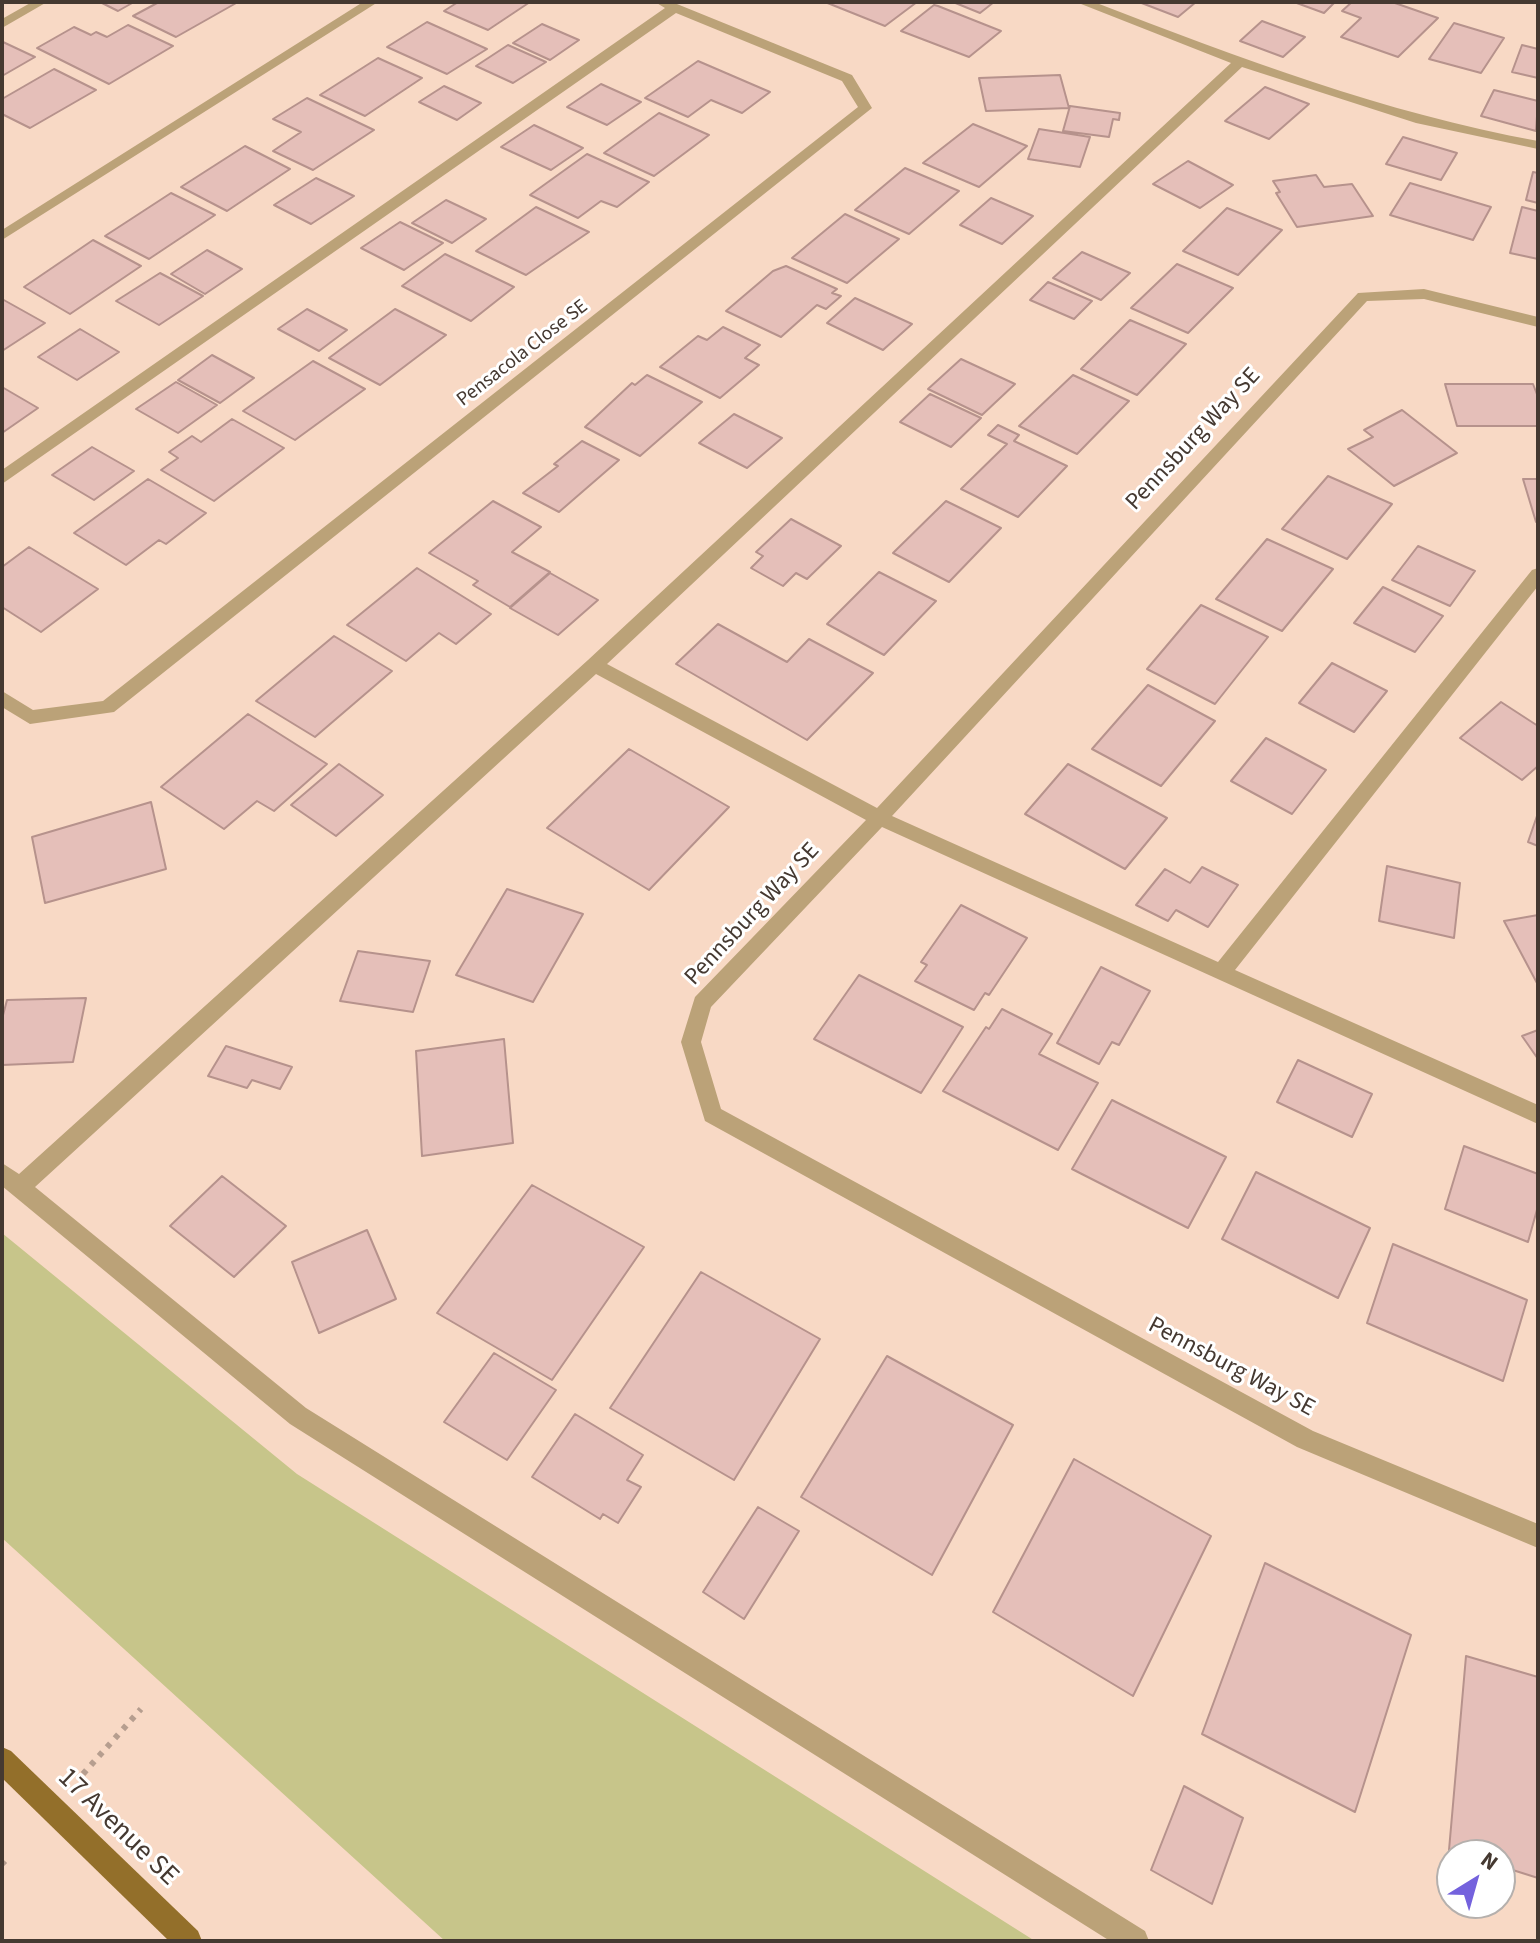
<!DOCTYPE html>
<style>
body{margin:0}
#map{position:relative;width:1540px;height:1943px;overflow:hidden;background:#f8d9c5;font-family:"Source Sans 3",sans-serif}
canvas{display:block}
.frame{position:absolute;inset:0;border:4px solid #453931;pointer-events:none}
.north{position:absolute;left:1436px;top:1839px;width:80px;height:80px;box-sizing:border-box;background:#fff;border:2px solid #b5b0ad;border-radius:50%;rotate:37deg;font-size:22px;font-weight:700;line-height:32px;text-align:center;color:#453931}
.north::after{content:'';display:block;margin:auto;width:28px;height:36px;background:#7462dd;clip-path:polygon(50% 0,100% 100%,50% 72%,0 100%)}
</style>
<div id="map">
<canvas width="1540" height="1943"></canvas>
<div class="frame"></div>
<div class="north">N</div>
</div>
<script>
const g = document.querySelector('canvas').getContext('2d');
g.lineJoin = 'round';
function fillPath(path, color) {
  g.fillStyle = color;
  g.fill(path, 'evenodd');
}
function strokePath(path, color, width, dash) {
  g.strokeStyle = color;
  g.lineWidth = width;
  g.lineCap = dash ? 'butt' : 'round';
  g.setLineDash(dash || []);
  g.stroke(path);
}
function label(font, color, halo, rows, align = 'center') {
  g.font = font + ' "Source Sans 3",sans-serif';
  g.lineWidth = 6;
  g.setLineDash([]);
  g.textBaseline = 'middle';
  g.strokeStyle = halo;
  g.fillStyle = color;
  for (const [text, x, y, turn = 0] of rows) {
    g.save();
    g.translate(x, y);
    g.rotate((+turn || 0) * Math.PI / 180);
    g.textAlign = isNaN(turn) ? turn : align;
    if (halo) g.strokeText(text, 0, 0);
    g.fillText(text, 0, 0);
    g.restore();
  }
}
const green = new Path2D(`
 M2,1233l295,241 738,467h-590l-443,-403z`);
const building = new Path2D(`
 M100,2h34l-16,9z
 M159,2h79l-62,35 -43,-21z
 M458,2h72l-42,28 -44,-19z
 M825,2h92l-32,24z
 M953,2h41l-14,11z
 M1139,2h57l-18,15z
 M1294,2h41l-11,11z
 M1352,2h40l46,16 -40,39 -57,-20 20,-19 -19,-7z
 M934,5l4,1 63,25 -32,26 -68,-26z
 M1262,21l43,16 -22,20 -43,-16z
 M427,22l60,27 -40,25 -60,-27z
 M1454,23l50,15 -23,35 -52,-14z
 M542,24l37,16 -29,20 -37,-17z
 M128,25l45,21 -64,38 -72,-36 37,-21 17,8 5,-3 11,5z
 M2,42h1l32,15 -33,19z
 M508,45l38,17 -33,21 -37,-17z
 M1522,45l16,4v29l-26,-6z
 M378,58l44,20 -57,38 -45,-21z
 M698,61l72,31 -28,21 -31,-13 -23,17 -43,-19z
 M54,69l42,21 -66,38 -28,-14v-15z
 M1060,75l9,33 -83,3 -7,-33z
 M601,84l40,18 -34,23 -40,-18z
 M444,86l37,17 -24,17 -38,-18z
 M1265,87l44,17 -40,35 -44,-18z
 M1494,90l44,11 -2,30 -55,-15z
 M307,98l67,32 -61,40 -40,-19 28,-19 -28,-13z
 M1070,106l50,7 -1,7 -6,-1 -4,18 -46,-6z
 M659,113l50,22 -55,41 -50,-23z
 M973,124l54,22 -48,41 -56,-24z
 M534,125l49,23 -32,22 -50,-23z
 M1039,129l51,8 -10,30 -52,-8z
 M1403,137l54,16 -16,27 -55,-16z
 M245,146l45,23 -63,42 -46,-24z
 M587,154l62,28 -32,25 -16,-6 -23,17 -48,-23z
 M1188,161l45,24 -33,23 -47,-24z
 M905,168l54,23 -50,43 -54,-24z
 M1533,172l5,1v30l-12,-3z
 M1316,175l8,12 28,-3 21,32 -76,11 -21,-34 4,-1 -7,-11z
 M316,178l38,18 -43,28 -37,-19z
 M1410,183l81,24 -18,33 -83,-25z
 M171,193l44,22 -66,44 -44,-23z
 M991,198l42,18 -31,28 -42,-19z
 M446,200l40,19 -34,24 -40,-20z
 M536,207l53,25 -63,43 -50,-24z
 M1522,207l16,4v48l-28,-6z
 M1227,208l55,22 -44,45 -55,-24z
 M845,214l54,25 -52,44 -55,-25z
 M400,222l43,21 -39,27 -43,-22z
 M93,240l48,26 -71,48 -46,-27z
 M207,250l35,19 -37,25 -34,-20z
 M1082,252l48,21 -29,27 -48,-22z
 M445,254l63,30 6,3 -43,34 -69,-35z
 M1177,264l56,24 -45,45 -57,-25z
 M786,266l51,23 -5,4 9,3 -15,13 -9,-4 -36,32 -55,-26 47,-40z
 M160,273l43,23 -44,29 -43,-24z
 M1048,282l44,19 -18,18 -44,-19z
 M855,298l57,26 -29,26 -56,-27z
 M2,299l43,24 -43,28z
 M307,309l40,21 -28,21 -41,-22z
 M395,309l51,26 -66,50 -51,-27z
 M1130,320l56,24 -49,51 -56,-26z
 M723,327l37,18 -15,13 14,7 -39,33 -60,-31 38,-31 9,4z
 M80,329l39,23 -42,28 -39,-23z
 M212,355l42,23 -34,25 -42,-23z
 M961,359l54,25 -33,31 -54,-26z
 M313,361l52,28 -70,51 -52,-29z
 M647,375l55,27 -62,54 -55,-29 47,-44 3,2z
 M1073,375l56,26 -52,53 -58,-28z
 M176,382l41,23 -39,28 -42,-24z
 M1445,384h88l5,13v29h-81z
 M2,387l36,21 -36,25z
 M930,394l51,24 -30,29 -51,-25z
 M1402,410l55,43 -63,33 -46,-37 25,-12 -9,-7z
 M734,414l48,24 -35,30 -48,-25z
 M232,419l52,29 -70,53 -53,-31 17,-12 -9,-6 23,-16 9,6z
 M998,425l21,10 -5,6 53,25 -49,51 -57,-28 46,-45 -19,-9z
 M582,441l37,19 -60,52 -36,-19 35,-27 -4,-2z
 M92,447l42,24 -40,29 -42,-25z
 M1328,476l64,28 -45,55 -65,-30z
 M148,479l58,34 -40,31 -7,-4 -33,25 -52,-32z
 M1523,479h15v43h-2z
 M493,501l48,26 -29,25 38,20 -40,35 -37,-22 5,-4 -49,-28z
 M946,501l55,27 -52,54 -56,-29z
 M791,519l50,27 -34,33 -11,-6 -13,13 -32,-18 12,-12 -7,-4z
 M1267,539l66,30 -51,62 -66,-32z
 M1418,546l57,25 -25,35 -58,-26z
 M29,547l69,42 -57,43 -39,-25v-40z
 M417,568l74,46 -35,30 -17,-11 -33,28 -59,-36z
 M879,572l57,29 -52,54 -57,-31z
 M550,573l48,27 -40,35 -48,-27z
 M1383,587l60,29 -28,36 -61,-29z
 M1201,605l67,32 -53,67 -68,-35z
 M718,624l69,38 22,-23 64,34 -66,67 -131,-76z
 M334,636l58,35 -77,66 -59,-36z
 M1332,663l55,28 -33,41 -55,-29z
 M1148,685l67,36 -54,65 -69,-37z
 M1501,702l37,24v40l-16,14 -62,-42z
 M248,714l79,50 -53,47 -17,-10 -33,28 -63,-42z
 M1266,738l60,32 -34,44 -61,-33z
 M629,749l100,58 -80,83 -102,-62z
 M339,764l44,31 -47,41 -45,-31z
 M1068,764l99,54 -42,51 -100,-55z
 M151,802l15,67 -121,34 -13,-66z
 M1538,813v33l-10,-4z
 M1387,866l73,17 -6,55 -75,-17z
 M1202,867l36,18 -30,42 -32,-17 -8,11 -32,-16 29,-36 25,14z
 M507,889l76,25 -50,88 -77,-27z
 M961,905l66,33 -38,57 -4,-2 -11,17 -59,-29 12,-16 -6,-3z
 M1538,915v70l-34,-64z
 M358,951l72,10 -17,51 -73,-11z
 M1101,967l49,24 -31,54 -7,-3 -13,22 -42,-21z
 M859,975l104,52 -42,66 -107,-54z
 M86,998l-13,64 -71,3v-46l5,-19z
 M1002,1009l50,25 -13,20 59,29 -40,67 -115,-59 43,-64 3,2z
 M1538,1030v29l-16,-23z
 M504,1039l9,104 -91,13 -6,-105z
 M226,1046l66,21 -12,22 -28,-9 -5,8 -39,-12z
 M1298,1060l74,34 -20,43 -75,-35z
 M1112,1100l114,57 -38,71 -116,-59z
 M1464,1146l74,28v32l-10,36 -83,-33z
 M1256,1172l114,56 -32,70 -116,-59z
 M222,1176l64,50 -52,51 -64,-51z
 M532,1185l112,62 -92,133 -115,-67z
 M367,1230l29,69 -77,34 -27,-71z
 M1393,1244l134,56 -24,81 -136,-58z
 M701,1272l119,67 -86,141 -124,-72z
 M494,1353l62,37 -49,70 -63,-38z
 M887,1356l126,69 -81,150 -131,-78z
 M575,1414l68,41 -16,25 14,7 -23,36 -15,-9 -3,5 -68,-42z
 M1074,1459l137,77 -78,160 -140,-84z
 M758,1507l41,24 -55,88 -41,-27z
 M1265,1563l146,72 -56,177 -153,-78z
 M1466,1656l72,21v201l-38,-12v-11h-34l-17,-5z
 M1184,1786l59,32 -31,86 -61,-34z`);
const path = new Path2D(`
 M83,1774l58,-65
 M2,1864l3,-3`);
const minor = new Path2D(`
 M32,2h15l-45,26v-9z
 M363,2h15l-376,238v-10z
 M655,2h17l180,73 20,33 -758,604 -84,12 -28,-17v-16l31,19 70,-9 755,-594 -16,-26 -166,-68 -674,471v-14l663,-462z
 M1076,2h18c146,56 290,111 444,139v8l-122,-26 -174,-56 -635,597 270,144 481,-515 66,-4 114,28v10l-114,-28 -57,2 -475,515 326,146 314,-392 6,-2v18l-303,384 303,135v19l-656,-297 -171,180 -10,35 20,67 592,322 225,93v24l-241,-101 -592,-326 -24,-79 14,-45 171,-177 -270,-146 -561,513 271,221 839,523 4,10h-39l-820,-517 -288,-238v-23l17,11 569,-514 643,-597z`);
const major = new Path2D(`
 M2,1747l9,4 187,180 4,10h-33l-167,-163z`);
const farStreetnames = [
 ["Pensacola Close SE",523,354,-38]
];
const streetNames = [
 ["Pennsburg Way SE",1194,440,-47],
 ["Pennsburg Way SE",753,915,-47],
 ["Pennsburg Way SE",1231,1368,28]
];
const nearStreetnames = [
 ["17 Avenue SE",117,1828,44]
];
fillPath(green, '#c7c58a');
fillPath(building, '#e5bfb9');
strokePath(building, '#b6928c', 2);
strokePath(path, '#b69e8f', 6, [5, 7]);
fillPath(minor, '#bba278');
fillPath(major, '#936f2a');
label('20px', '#453931', '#fff', farStreetnames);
label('24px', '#453931', '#fff', streetNames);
label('28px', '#453931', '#fff', nearStreetnames);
</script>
